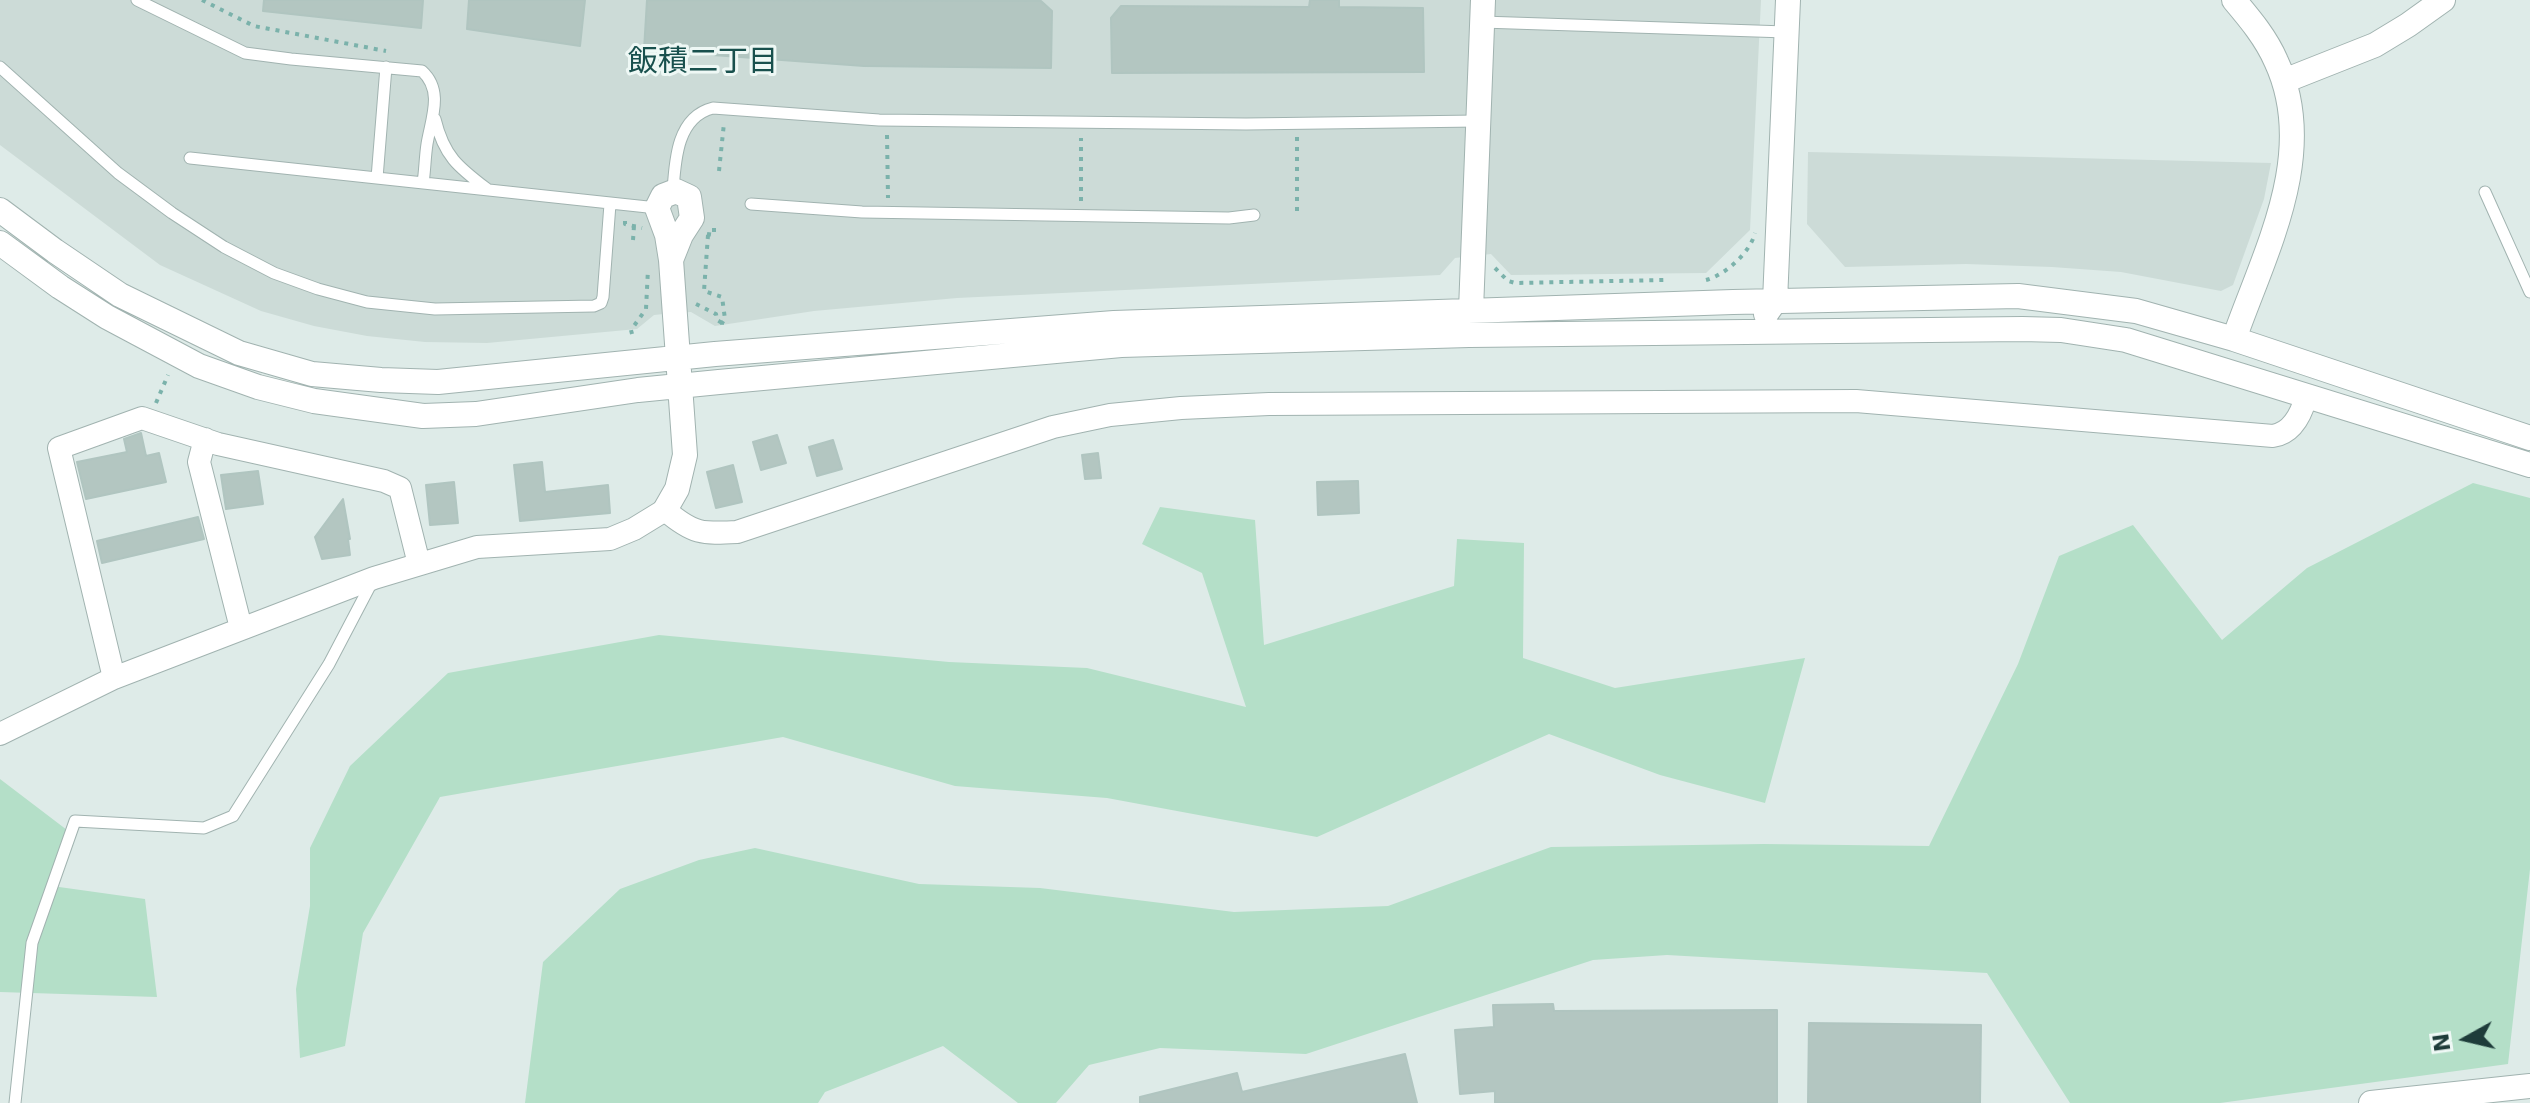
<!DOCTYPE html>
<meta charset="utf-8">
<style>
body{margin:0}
#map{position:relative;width:2530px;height:1103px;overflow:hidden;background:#deebe8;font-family:"DejaVu Sans",sans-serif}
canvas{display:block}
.north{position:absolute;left:2426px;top:999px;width:80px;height:80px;-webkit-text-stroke:6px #eef8f5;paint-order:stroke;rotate:262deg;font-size:22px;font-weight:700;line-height:32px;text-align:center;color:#1e3c3a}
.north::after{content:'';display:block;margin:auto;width:28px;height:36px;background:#1e3c3a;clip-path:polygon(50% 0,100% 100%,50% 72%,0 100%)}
</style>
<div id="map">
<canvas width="2530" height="1103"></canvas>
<div class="north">N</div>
</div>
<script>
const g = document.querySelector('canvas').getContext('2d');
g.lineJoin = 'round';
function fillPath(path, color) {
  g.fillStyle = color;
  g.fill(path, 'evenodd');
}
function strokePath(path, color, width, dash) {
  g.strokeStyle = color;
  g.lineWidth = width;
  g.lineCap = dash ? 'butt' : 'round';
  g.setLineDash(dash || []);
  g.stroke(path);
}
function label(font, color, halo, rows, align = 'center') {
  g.font = font + ' "DejaVu Sans","Noto Sans JP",sans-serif';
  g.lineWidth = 6;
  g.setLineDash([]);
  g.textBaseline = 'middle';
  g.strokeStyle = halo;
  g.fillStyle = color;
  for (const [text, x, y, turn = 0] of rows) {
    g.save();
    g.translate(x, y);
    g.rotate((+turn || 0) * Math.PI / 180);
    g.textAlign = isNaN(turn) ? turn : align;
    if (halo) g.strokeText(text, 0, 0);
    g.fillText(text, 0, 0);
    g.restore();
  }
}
const built = new Path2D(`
 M0,0h1761l-11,230 -44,43 -195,2 -20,-21 -36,4 -15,17 -483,23 -143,13 -99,15 -24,-14 -17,1 -20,2 -17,14 -150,14 -62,-1 -58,-6 -53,-10 -53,-15 -101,-46 -160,-120z
 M1808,152l226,5 237,6 -7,36 -31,86 -12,6 -100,-19 -69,-5 -86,-3 -121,3 -38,-43z`);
const green = new Path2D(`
 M2473,483l57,15v371l-22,195 -288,39h-150l-83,-130 -320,-18 -74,5 -287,94 -146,-6 -71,17 -33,38h-38l-75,-57 -118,46 -7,11h-293l18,-141 77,-73 79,-29 56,-12 164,36 121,4 194,24 154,-6 163,-59 213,-3 165,2 89,-182 41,-108 74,-31 89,115 85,-72z
 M1160,507l95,13 9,125 190,-59 3,-47 67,4 -1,115 92,30 190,-30 -40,145 -105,-28 -111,-41 -232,103 -210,-39 -152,-12 -172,-49 -343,60 -77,136 -18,113 -45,12 -4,-69 14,-83v-58l40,-82 98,-93 211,-38 290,27 138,6 159,39 -44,-134 -60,-29z
 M0,779l67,51 -15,56 93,13 12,98 -157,-5z`);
const building = new Path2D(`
 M264,0h159l-2,28 -158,-17z
 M469,0h116l-5,46 -113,-17z
 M647,0l394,1 11,10 -1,57 -187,-2 -220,-16z
 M1310,0h29v7l84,1 1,64 -312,1 -1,-55 10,-12 188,1z
 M141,433l5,23 13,-3 7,29 -80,17 -9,-37 50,-10 -3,-13z
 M777,435l9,28 -25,7 -8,-28z
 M833,440l9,29 -25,7 -8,-29z
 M1098,453l3,25 -16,1 -3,-24z
 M542,462l3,30 63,-7 2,28 -90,8 -6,-56z
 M733,465l9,37 -26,6 -9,-36z
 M258,471l5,33 -37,5 -5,-34z
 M1358,481l1,32 -41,2 -1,-33z
 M454,482l4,41 -28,2 -4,-40z
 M343,499l7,40h-2l2,16 -28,4 -7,-22z
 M198,517l6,22 -102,24 -5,-22z
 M1553,1004l1,7 223,-1v93h-282v-12l-35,3 -5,-64 39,-3 -1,-22z
 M1809,1023l172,2 -1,78h-172z
 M1405,1054l12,49h-277v-6l97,-24 5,19z`);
const path = new Path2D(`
 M202,0l52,26 132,25
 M887,135l1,63
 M1297,137v78
 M719,171l5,-48
 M1081,201v-63
 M625,221v3l17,4
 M707,234l7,1v-8
 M708,235l-4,56 18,6 3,22 -3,4v7
 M633,240l1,-14
 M1495,268l13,13 7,2 150,-3
 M1706,280c19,-5 44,-27 49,-47
 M696,304l20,10 1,6 5,3
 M632,334l-1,-4 15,-21 2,-40
 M156,403l12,-28`);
const service = new Path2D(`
 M137,0l108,53 46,6 131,12c22,20 9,48 5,73 -2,13 -2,26 -4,39
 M1482,22l304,10
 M0,67l118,106 54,40 52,34 50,26 44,16 49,13 68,7 159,-3 7,-3 2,-6 7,-93
 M435,119c9,37 23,48 52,70
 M190,158l467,50
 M377,178l9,-111
 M673,191c2,-31 4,-74 40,-83l166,12 367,4 232,-3
 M2485,192l45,100
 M751,204l111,8 367,6 25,-3
 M15,1103l17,-160 43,-122 129,7 29,-12 96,-152 43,-82`);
const minor = new Path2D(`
 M205,439l-6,23 42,166
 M114,678l-55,-230 83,-30 76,26 166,37 16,7 19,76
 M0,734l114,-56 260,-100 103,-31 133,-8 24,-10 31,-19c28,24 37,24 72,22l316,-105 57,-12 71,-7 88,-4 587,-3 417,35c19,-3 28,-21 33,-39`);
const tertiary = new Path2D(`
 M2234,0c16,19 32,38 42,61 43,92 -11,190 -42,278
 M2284,81l91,-36 33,-20 35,-25
 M0,210l55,41 65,44 119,58 73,21 69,6 57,2 277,-28 399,-31 619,-21 285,-6 118,15 98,28 296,99
 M0,243l60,44 47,30 92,49 59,21 56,14 109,15 53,-2 162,-24 81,-8 402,-37 348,-10 553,-6 39,1 65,10 404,125
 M1471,310l12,-310
 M1766,314l9,-13 13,-301
 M665,510l12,-21 8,-34 -14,-195 -4,-25 -10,-27 6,-12 13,-5 13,6 3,21 -11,17 -10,25
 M2371,1103l159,-17`);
const neighbourhoodNames = [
 ["飯積二丁目",703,63]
];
fillPath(built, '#ccdbd7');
fillPath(green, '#b4dfc8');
fillPath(building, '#b3c6c1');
strokePath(building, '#b0c5c0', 2);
strokePath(service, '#a1b3b0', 13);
strokePath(minor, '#a1b3b0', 24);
strokePath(tertiary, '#a1b3b0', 26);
strokePath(path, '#7bb2ab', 4, [4, 6]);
strokePath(service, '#fff', 11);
strokePath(minor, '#fff', 22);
strokePath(tertiary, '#fff', 24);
label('30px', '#18504d', '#eef8f5', neighbourhoodNames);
</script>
